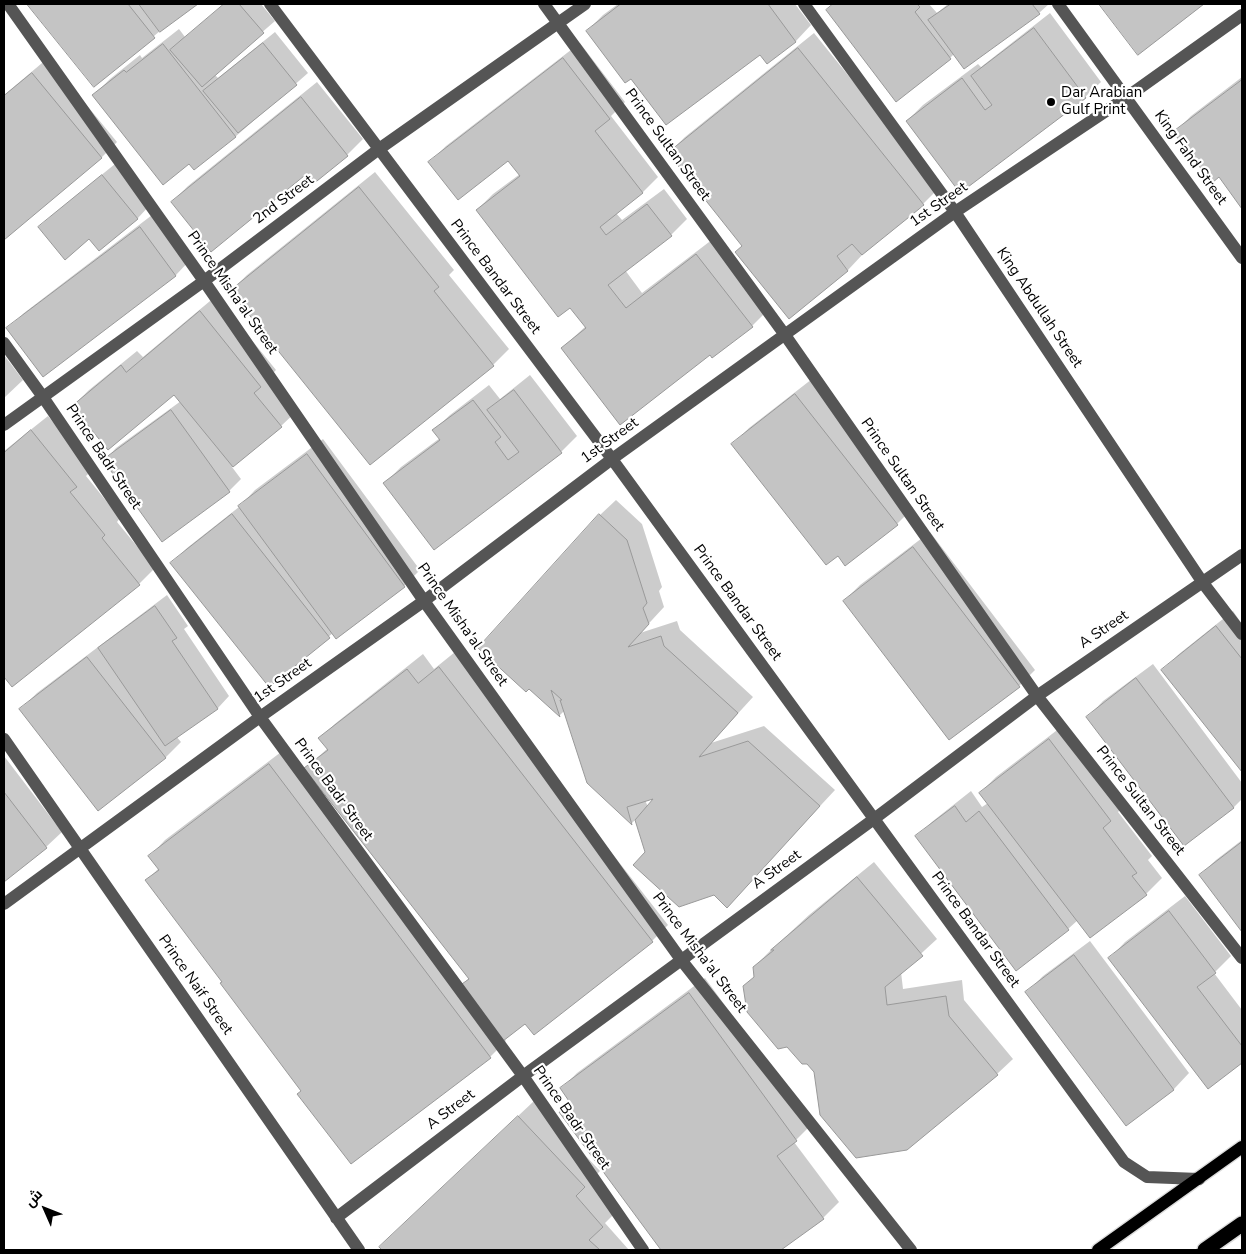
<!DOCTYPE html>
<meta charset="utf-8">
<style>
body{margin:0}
#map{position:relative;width:1246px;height:1254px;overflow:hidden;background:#fff;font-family:"Nunito Sans",Cairo,sans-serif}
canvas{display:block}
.frame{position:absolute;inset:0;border:5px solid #000;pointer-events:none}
.north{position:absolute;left:20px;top:1184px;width:50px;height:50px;-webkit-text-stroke:4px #fff;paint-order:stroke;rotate:314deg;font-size:14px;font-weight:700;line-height:20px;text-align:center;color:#000}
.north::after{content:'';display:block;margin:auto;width:18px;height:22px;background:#000;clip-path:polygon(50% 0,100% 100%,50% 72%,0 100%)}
</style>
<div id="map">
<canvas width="1246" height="1254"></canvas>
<div class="frame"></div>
<div class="north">ش</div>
</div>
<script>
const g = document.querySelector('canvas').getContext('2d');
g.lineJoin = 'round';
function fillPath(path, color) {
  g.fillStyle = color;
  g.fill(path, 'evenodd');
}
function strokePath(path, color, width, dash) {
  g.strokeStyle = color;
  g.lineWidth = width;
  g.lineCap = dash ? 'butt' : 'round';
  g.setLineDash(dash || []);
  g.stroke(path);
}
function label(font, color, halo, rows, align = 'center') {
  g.font = font + ' "Nunito Sans",sans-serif';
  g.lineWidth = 4.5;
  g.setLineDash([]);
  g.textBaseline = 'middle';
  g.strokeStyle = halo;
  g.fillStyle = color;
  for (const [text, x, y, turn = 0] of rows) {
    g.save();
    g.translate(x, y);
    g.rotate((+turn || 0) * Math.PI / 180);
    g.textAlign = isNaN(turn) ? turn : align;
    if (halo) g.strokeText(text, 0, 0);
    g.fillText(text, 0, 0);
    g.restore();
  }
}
const shadow = new Path2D(`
 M28,4h168l-36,27 -66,55z
 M224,4h37l14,17 -61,53 4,4 57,-46 33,41 -73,64 -45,26 -96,-68 16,-16 30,-24 2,3 37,-29 6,8z
 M618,4h177l16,21 -15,16 -29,21 -7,-9 -128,24 -45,-46 16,-16z
 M833,4h96l8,9 11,-9h101l-10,9 -85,41 -4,4 -123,-48z
 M1100,4h102l-64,49z
 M1050,13l51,69 -16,15 -178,24 16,-16 55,-41 3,3z
 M814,33l125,155 -16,16 -61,49 1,1 -15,16 -59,47 -46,-72 -74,-92 16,-16z
 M580,43l45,59 -14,14 47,61 -16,16 -26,20 6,7 42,-31 23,30 -16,16 -46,35 17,23 71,-54 55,71 -16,16 -41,28 -149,-6 24,-22 -16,-19 -93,-97 16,-16 27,-20 -11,-15 -79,3 16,-16z
 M48,58l69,84 -15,15 -98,81v-143z
 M1242,77v130l-23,-31 -44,-44 16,-16z
 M317,82l46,57 -16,16 -35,29 -8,-9 -132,27 16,-16z
 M115,164l34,42 -11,12 -39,31 -9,-12 -50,-10 12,-12z
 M375,172l79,98 -5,5 60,74 -16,16 -262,-74 16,-16z
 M156,212l35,47 -15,16 -133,100 -35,-46 16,-16z
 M216,296l60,74 -7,7 28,34 -16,15 -49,41 9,12 -12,12 -124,-31 11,-12 65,-47 -6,-7 -102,12 16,-16 48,-39 6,6z
 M4,355l19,25 -19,18z
 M530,375l47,61 -16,16 -176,31 16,-16 39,-29 -6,-8 16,-15 39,-30 11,14z
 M812,379l101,129 -16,16 -59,30 -105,-110 16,-16z
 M48,416l44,54 -6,6 34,42 -3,4 38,46 -16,16 -127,101 -8,-10v-224z
 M323,439l97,131 -16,16 -68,51 -3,-4 -64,52 -97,-122 15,-15 52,-41 16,-17z
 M616,500l26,24 20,63 -3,4 5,16 -24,26 37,-12 3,9 73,67 -42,46 53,-17 71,64 -108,116 -13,-12 -68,-42 -10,-33 -4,4 -44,-41 -23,-72 -5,5 -31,-28 71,-172zM657,797l-9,10 -3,-7z
 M930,532l105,138 -16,16 -175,-85 16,-16z
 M167,595l21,31 -4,3 45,67 -11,12 -42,28 5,6 -16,16 -144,-49 16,-16z
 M1233,611l9,13v146l-79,-100 16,-16z
 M455,652l213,273 -16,16 -126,81 -22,17 2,2 -16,16 -139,106 -48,-72 -79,-109 -77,-102 12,-12 -9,-12 15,-16 120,-91 178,235 6,-6 -163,-210 22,-20 -8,-10 16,-15 87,-69 11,15z
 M1153,664l89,119v16l-9,9 -145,-91 15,-16z
 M1065,724l61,80 -8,8 34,44 -4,4 14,18 -16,16 -68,26 -10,9 -151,-93 16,-15 38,-30 11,16 6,-4 -8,-10 16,-16z
 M4,756l58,76 -16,15 -42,33z
 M1242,840v90l-42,-55 16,-15z
 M874,862l63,77 -36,33 2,17 59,-9 2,20 49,59 -16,15 -182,-2 -59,-96 -2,-9 16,-16 39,-36z
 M1185,896l46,60 -17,17 28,37v51l-33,26 -99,-129 15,-16z
 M1090,941l99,132 -15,16 -48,36 -99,-133 16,-16z
 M705,978l107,146 -18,18 45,60 -16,16 -44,32h-117l-101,-138 10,-10 -9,-14 15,-15z
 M534,1101l66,70 -9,9 27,30 -13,13 24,27h-246l-3,-3 16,-16z`);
const building = new Path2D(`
 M27,4h101l27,34 -61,49z
 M139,4h59l-38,28z
 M224,4h15l25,29 -62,54 -32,-37z
 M621,4h147l28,38 -29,22 -7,-9 -94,70 -35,-46 -6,4 -39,-52z
 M833,4h84l3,3 -5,5 36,47 -55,43 -70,-92z
 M951,4h81l8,10 -76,55 -36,-49z
 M1099,4h105l-66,51z
 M1034,28l52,70 -126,95 -54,-72 56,-43 23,32 7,-5 -21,-29z
 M263,43l34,42 -59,48 -35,-42z
 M163,44l73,93 -42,33 -5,-6 -26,21 -71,-90 32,-25 2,2z
 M798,48l126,157 -62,50 -10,-11 -15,12 11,15 -59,48 -54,-67 7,-6 -74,-93z
 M563,58l47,61 -15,12 48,62 -43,34 6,8 41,-31 25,32 -64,49 18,23 70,-54 57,73 -41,31 -2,-3 -90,70 -59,-77 25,-20 -16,-20 -12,9 -82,-107 44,-34 -12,-15 -50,39 -30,-38z
 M32,73l70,85 -98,82v-144z
 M1242,80v129l-23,-32 -7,6 -39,-51z
 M301,97l47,59 -36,29 -8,-9 -93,76 -40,-50z
 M102,175l36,44 -39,32 -10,-12 -24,21 -27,-33z
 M359,187l80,100 -5,4 60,75 -124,99 -140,-174z
 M140,227l36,49 -133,101 -37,-49z
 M200,311l61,76 -7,6 28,34 -49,40 -59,-72 -66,55 -36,-44 49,-41 5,7z
 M514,390l48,63 -128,97 -51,-67 57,-43 -8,-10 41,-30 28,37 -6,5 13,18 11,-8 -32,-42z
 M795,394l103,131 -53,41 -7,-10 -12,9 -95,-121z
 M171,410l59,82 -68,50 -59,-82z
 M31,430l46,57 -7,5 35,43 -3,3 38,47 -128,102 -8,-10v-224z
 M307,454l98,133 -69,52 -98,-133z
 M232,514l98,124 -61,49 -99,-124z
 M599,514l28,26 20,63 -4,5 6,16 -21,23 33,-11 3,10 74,67 -39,44 49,-16 72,65 -93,102 -13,-13 -35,12 -46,-42 12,-13 -10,-32 18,-21 -26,8 5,18 -45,-42 -27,-83h2l-11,-10 9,27 -31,-28 -3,3 -48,-44z
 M913,547l107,140 -71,53 -106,-139z
 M155,606l22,32 -5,3 46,68 -53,37 -67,-98z
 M1216,626l26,33v113l-81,-102z
 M87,657l79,101 -68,53 -79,-102z
 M439,667l214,275 -119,93 -9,-11 -22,17 -44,-55 10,-7 -165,-211 24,-18 -10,-12 89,-69 11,14z
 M1136,678l98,130 -50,38 -98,-129z
 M1049,739l62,82 -8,7 34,45 -5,3 15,19 -57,43 -111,-145z
 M269,764l222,294 -140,106 -54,-70 4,-3 -81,-108 2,-1 -77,-102 14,-10 -11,-14z
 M4,792l43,56 -43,34z
 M955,806l11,16 13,-11 90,119 -53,41 -101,-135z
 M1242,842v90l-43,-57z
 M857,877l66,79 -38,31 2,18 59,-9 3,20 49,59 -91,75 -51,8 -36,-43 -6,-43 -7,-8h-5l-15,-17 -9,2 -31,-37 -4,-26 11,-9 -1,-10 21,-17h-3z
 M1169,911l47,62 -19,14 45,59v17l-34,26 -100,-131z
 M1074,955l100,135 -48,36 -101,-134z
 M689,993l108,148 -20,15 47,63 -43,31h-120l-102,-138 12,-8 -11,-16z
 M518,1116l67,71 -9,9 27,31 -14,13 11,10h-218l-3,-3z`);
const minor = new Path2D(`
 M8,4l196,277 220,320 258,360 229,289
 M270,4l342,455 512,703 23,15 52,2
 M544,4l241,331 252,361 205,262
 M804,4l151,208 248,371 39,51
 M1058,4l184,254
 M4,343l39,54 217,320 263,359 120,174
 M4,425l200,-144 175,-132 206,-145
 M4,739l355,511
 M4,904l256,-187 164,-116 188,-142 343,-247 172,-115 115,-82
 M336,1218l187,-142 351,-257 163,-123 205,-141`);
const major = new Path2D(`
 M1098,1250l144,-103`);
const highway = new Path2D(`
 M1205,1250l37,-26`);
const markers = [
 [1051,102,5,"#000"]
];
const poiNames = [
 ["Dar Arabian",1061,93],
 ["Gulf Print",1061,110]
];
const streetNames = [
 ["Prince Sultan Street",667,145,54],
 ["King Fahd Street",1190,158,54],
 ["2nd Street",284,200,-37],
 ["1st Street",939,205,-35],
 ["Prince Bandar Street",495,277,53],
 ["Prince Misha'al Street",232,293,55],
 ["King Abdullah Street",1039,308,56],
 ["1st Street",610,441,-36],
 ["Prince Badr Street",103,457,56],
 ["Prince Sultan Street",902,475,55],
 ["Prince Bandar Street",737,603,54],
 ["Prince Misha'al Street",462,625,55],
 ["A Street",1104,630,-34],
 ["1st Street",283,681,-35],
 ["Prince Badr Street",333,790,54],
 ["Prince Sultan Street",1140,801,52],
 ["A Street",777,870,-36],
 ["Prince Bandar Street",975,930,54],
 ["Prince Misha'al Street",699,953,53],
 ["Prince Naif Street",195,985,55],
 ["A Street",451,1110,-37],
 ["Prince Badr Street",571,1118,55]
];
fillPath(shadow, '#0003');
fillPath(building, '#c4c4c4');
strokePath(building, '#999', 1);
strokePath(major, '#dbdbdb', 15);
strokePath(highway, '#dbdbdb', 18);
strokePath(minor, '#555', 12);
strokePath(major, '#000', 12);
strokePath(highway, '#000', 15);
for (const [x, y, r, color] of markers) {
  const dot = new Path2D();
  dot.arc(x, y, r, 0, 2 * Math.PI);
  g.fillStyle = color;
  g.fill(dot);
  strokePath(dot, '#fff', 2);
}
label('15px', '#000', '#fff', poiNames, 'left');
label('15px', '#000', '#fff', streetNames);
</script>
